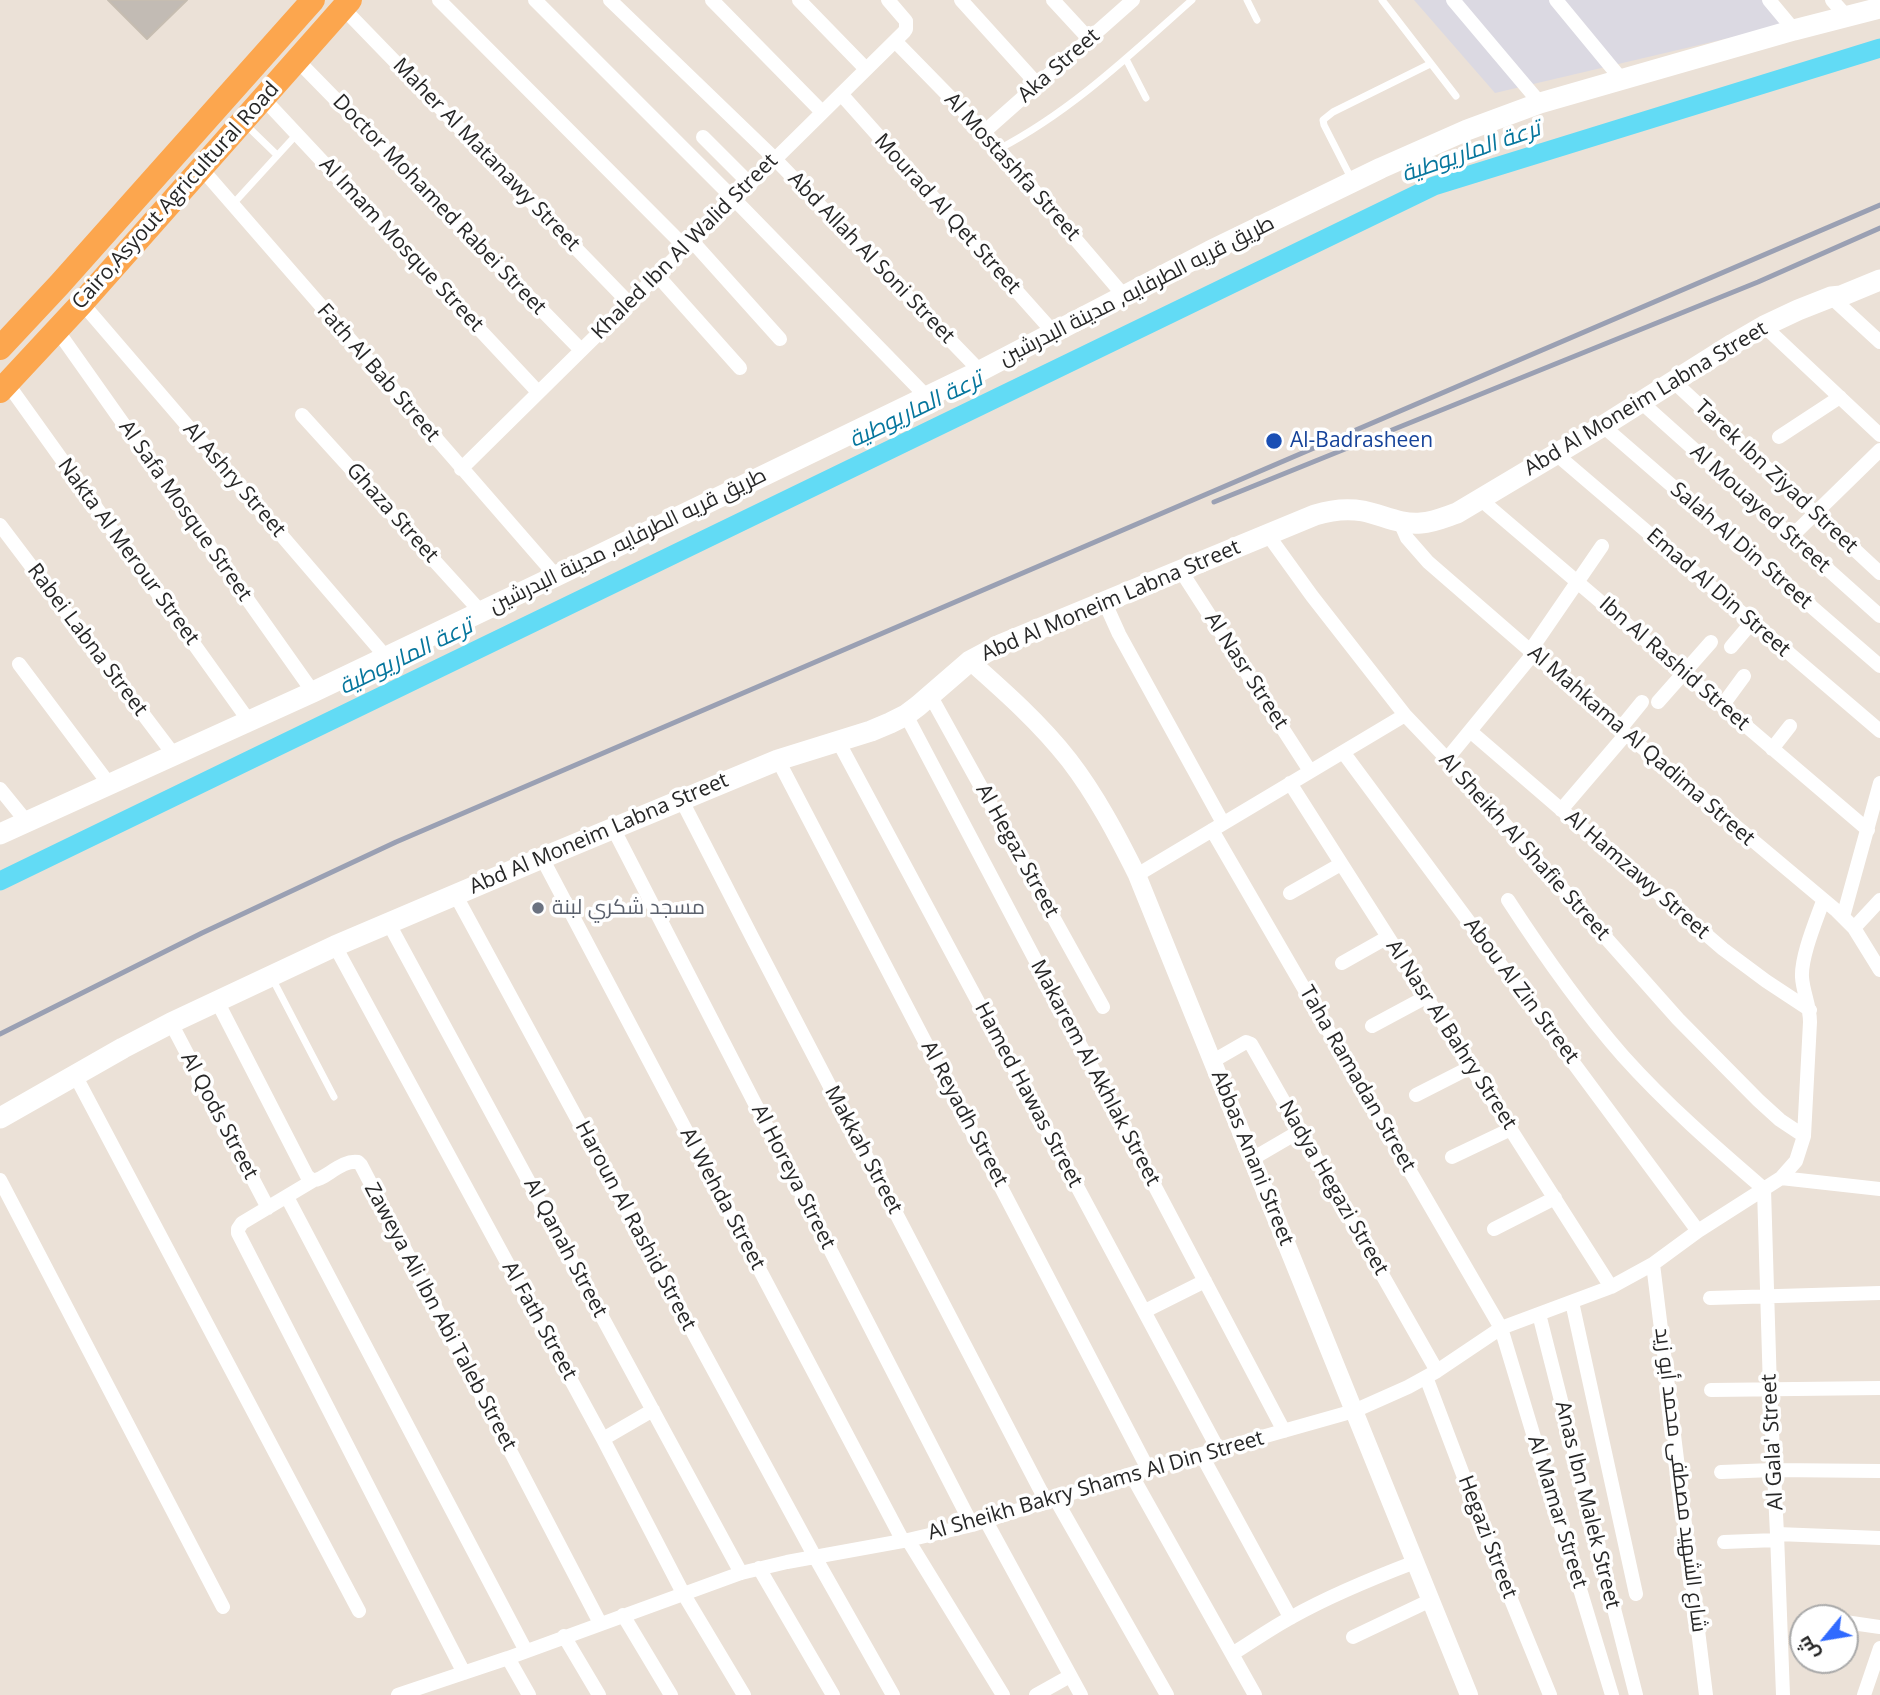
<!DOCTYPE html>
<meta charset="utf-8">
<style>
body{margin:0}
#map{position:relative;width:1880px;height:1695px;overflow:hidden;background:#ebe1d7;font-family:"Open Sans",Cairo,sans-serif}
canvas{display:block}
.north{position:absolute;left:1789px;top:1604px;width:70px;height:70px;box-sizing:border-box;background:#fff;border:2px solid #a9a9a9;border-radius:50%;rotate:240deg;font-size:19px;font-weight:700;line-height:28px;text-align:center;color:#272727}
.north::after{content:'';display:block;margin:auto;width:24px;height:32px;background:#306aff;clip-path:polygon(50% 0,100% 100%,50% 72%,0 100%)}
</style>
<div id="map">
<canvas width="1880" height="1695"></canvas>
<div class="north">ش</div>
</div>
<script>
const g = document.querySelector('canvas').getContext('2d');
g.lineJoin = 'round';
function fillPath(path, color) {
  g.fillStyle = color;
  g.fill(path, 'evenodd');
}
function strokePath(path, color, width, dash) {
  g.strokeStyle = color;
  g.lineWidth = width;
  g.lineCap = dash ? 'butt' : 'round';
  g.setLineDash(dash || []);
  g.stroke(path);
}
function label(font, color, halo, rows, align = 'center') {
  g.font = font + ' "Open Sans",Cairo,sans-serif';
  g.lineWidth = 7;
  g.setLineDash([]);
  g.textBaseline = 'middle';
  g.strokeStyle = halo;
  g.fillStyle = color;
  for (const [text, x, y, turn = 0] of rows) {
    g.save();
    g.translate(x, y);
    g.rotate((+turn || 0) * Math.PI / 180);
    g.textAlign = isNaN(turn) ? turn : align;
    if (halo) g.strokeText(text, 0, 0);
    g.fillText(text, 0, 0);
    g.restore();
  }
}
const industrial = new Path2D(`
 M1414,0h351l19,25 -289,68z`);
const canal = new Path2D(`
 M0,881l1434,-695 446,-138`);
const building = new Path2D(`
 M108,0h79l-40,39z`);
const service = new Path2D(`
 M1247,0l10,20
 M1382,0l74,96
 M1126,59l20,39
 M245,124l32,31
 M999,149c73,-38 132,-95 193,-149
 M1352,180l-28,-55 -1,-5 10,-8 97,-48
 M233,204l64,-70
 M273,980l61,117`);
const minor = new Path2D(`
 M439,0l246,247
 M535,0l199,199 193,198
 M610,0l165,159 205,212
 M712,0l110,112
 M799,0l67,69
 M961,0l77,85
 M1053,0l36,39
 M1453,0l87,103
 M1556,0l66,80
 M1769,0l25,30
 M1832,0l15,17
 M343,8l286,295
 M895,41l89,91 141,165
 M297,60l284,290
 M841,94l213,239
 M263,98l275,294
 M984,132l149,-132
 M703,137l47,47
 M201,168l355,408
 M692,241l88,98
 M657,275l83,93
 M1831,297l49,45
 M82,303l304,354
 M1764,326l116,109
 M57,330l256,362
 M1673,381l207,192
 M7,383l242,338
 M1641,402l239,214
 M302,415l179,197
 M1603,426l277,240
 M1779,437l61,-40
 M1556,454l324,277
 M461,469l443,-437 2,-3v-8l-18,-21
 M1480,499l388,331
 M1400,522l7,16 21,24 198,172 211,177 17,17 26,42
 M0,525l174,230
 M1268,535l44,61 93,119 42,44 231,260 80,81 22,20 24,16
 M1791,537l89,-87
 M1181,571l129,200
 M1105,603l14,31 104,189
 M1731,647l21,-25
 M1530,651l72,-105
 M19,664l90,120
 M930,695l173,312
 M1658,702l53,-60
 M1722,706l22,-30
 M906,715l378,716
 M1620,729l22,-27
 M1470,731l253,218 43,32 44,29
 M838,741l380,708
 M1772,749l18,-23
 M1343,752l355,479
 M1447,759l86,-105
 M778,760l370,709
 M1290,783l321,504
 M0,789l26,32
 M681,799l71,138 294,564
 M1561,810l65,-76
 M613,828l359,697
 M1212,830l289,498 111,367
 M542,858l361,683
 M1137,875l268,-160
 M1290,893l51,-29
 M455,894l360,663 78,138
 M1508,900c35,54 72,107 115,156 43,48 92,91 141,133l6,200 7,145 6,161
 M1843,917l37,-134
 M388,922l353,651
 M1854,928l26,-28
 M335,946l268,493 80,154 61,102
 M1342,963l46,-26
 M217,1001l90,175c2,1 3,3 5,4 11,2 29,-21 46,-18l3,3 239,458
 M171,1023l97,185
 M1372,1026l54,-29
 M1213,1061l33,-19 5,2 186,327
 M75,1075l284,536
 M1416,1095l55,-28
 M1452,1157l59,-28
 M1252,1159l48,-28
 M1781,1178l99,11
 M0,1180l223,427
 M314,1180l-72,43 -4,6v4l226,440
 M287,1197l239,454
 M1494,1229l61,-31
 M1653,1264l53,431
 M1710,1298l170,-5
 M1572,1302l64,292
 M1145,1311l60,-30
 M1539,1314l97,381
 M1426,1377l75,198 49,120
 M1711,1390l169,-2
 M603,1439l50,-29
 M1201,1454l89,163
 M1721,1472l52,-2 107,1
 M1131,1474l124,221
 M1055,1498l112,197
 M986,1521l95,174
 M1777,1534l103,4
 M908,1540l95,155
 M1724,1542l53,-2
 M759,1568l74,127
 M623,1615l48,80
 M1845,1622l35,5
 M564,1636l35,59
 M1353,1637l78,-37
 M1232,1654c20,-12 39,-26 60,-37 39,-22 81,-39 123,-55
 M508,1658l21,37
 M398,1695l110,-37 233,-85 46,-11 121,-22 64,-15 159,-51 223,-63 54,-24 29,-16 64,-43 110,-41 42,-23 45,-33 83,-53 15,-17 8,-25 6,-114c0,-17 -7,-29 -8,-45 -1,-21 14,-56 21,-76
 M1036,1695l34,-19
 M1864,1695l16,-47`);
const tertiary = new Path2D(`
 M970,661c35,31 70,62 99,99 27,35 48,75 68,115l332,820`);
const secondary = new Path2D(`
 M0,834l313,-142 243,-116 424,-205 230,-120 171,-83 86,-38 73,-27 254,-73 86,-22
 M0,1118l123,-70 48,-25 164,-77 207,-88 236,-98 93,-29 19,-8 16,-8 12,-9 52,-45 30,-16 315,-130c16,-5 31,-7 48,-4 20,4 37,14 58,12 13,-1 24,-6 36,-10l146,-87 130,-82 31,-18 34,-16 33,-13 10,-1 39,-16`);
const trunk = new Path2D(`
 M0,348l59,-63 254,-285
 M0,391l82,-88 268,-303`);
const rail = new Path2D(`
 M1214,502l544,-220 122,-54
 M0,1034l202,-101 194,-91 1484,-637`);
const markers = [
 [1274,441,9,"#1a4fb4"],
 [538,908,7,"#6b7280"]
];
const streetNames = [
 ["Aka Street",1059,66,-41],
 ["Maher Al Matanawy Street",486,155,46],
 ["Al Mostashfa Street",1012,167,48],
 ["Cairo,Asyout Agricultural Road",176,196,-48],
 ["Doctor Mohamed Rabei Street",439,205,46],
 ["Mourad Al Qet Street",947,214,48],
 ["Al Imam Mosque Street",401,245,47],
 ["Khaled Ibn Al Walid Street",685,247,-45],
 ["Abd Allah Al Soni Street",871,258,46],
 ["طريق قريه الطرفايه, مدينة البدرشين",1137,291,-27],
 ["Fath Al Bab Street",378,373,49],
 ["Abd Al Moneim Labna Street",1646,399,-31],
 ["Tarek Ibn Ziyad Street",1776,477,43],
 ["Al Ashry Street",234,480,49],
 ["Al Mouayed Street",1760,509,42],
 ["Al Safa Mosque Street",185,511,55],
 ["Ghaza Street",392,513,48],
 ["طريق قريه الطرفايه, مدينة البدرشين",628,541,-26],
 ["Salah Al Din Street",1741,546,41],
 ["Nakta Al Merour Street",128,552,54],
 ["Emad Al Din Street",1718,593,41],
 ["Abd Al Moneim Labna Street",1111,601,-23],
 ["Rabei Labna Street",87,640,53],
 ["Ibn Al Rashid Street",1674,664,41],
 ["Al Nasr Street",1246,671,57],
 ["Al Mahkama Al Qadima Street",1641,746,41],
 ["Abd Al Moneim Labna Street",599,834,-23],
 ["Al Sheikh Al Shafie Street",1524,847,48],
 ["Al Hegaz Street",1017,851,61],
 ["Al Hamzawy Street",1637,875,41],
 ["Abou Al Zin Street",1521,991,53],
 ["Al Nasr Al Bahry Street",1451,1035,57],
 ["Makarem Al Akhlak Street",1095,1073,62],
 ["Taha Ramadan Street",1357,1079,60],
 ["Hamed Hawas Street",1028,1095,62],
 ["Al Reyadh Street",964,1114,62],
 ["Al Qods Street",219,1116,62],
 ["Makkah Street",863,1150,62],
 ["Abbas Anani Street",1252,1158,68],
 ["Al Horeya Street",793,1177,63],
 ["Nadya Hegazi Street",1333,1188,60],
 ["Al Wehda Street",722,1199,62],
 ["Haroun Al Rashid Street",635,1226,62],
 ["Al Qanah Street",565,1248,62],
 ["Zaweya Ali Ibn Abi Taleb Street",440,1317,62],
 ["Al Fath Street",539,1321,61],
 ["Al Gala' Street",1773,1442,-93],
 ["شارع الشهيد مصطفى محمد أبو زيد",1680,1480,83],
 ["Al Sheikh Bakry Shams Al Din Street",1096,1486,-16],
 ["Anas Ibn Malek Street",1587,1505,76],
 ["Al Mamar Street",1557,1512,73],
 ["Hegazi Street",1487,1537,69]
];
const transitNames = [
 ["Al-Badrasheen",1290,441]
];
const worshipNames = [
 ["مسجد شكري لبنة",552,908]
];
const waterNames = [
 ["ترعة الماريوطية",1471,152,-19],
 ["ترعة الماريوطية",916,410,-26],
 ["ترعة الماريوطية",406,657,-26]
];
fillPath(industrial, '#dbd9e2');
strokePath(canal, '#62dbf5', 19);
fillPath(building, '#c2bbb4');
strokePath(building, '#c6bdb1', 2);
strokePath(service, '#fff', 7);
strokePath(minor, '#fff', 14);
strokePath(tertiary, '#fff', 18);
strokePath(secondary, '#fff', 21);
strokePath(trunk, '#fca64e', 24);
strokePath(rail, '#9aa0b3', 5);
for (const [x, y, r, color] of markers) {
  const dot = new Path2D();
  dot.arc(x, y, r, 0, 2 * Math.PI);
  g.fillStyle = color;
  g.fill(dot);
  strokePath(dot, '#fff', 2.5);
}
label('21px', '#272727', '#fff', streetNames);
label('21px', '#164399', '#fff', transitNames, 'left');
label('21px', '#5b616d', '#fff', worshipNames, 'left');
label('italic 23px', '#06769d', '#fff', waterNames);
</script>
